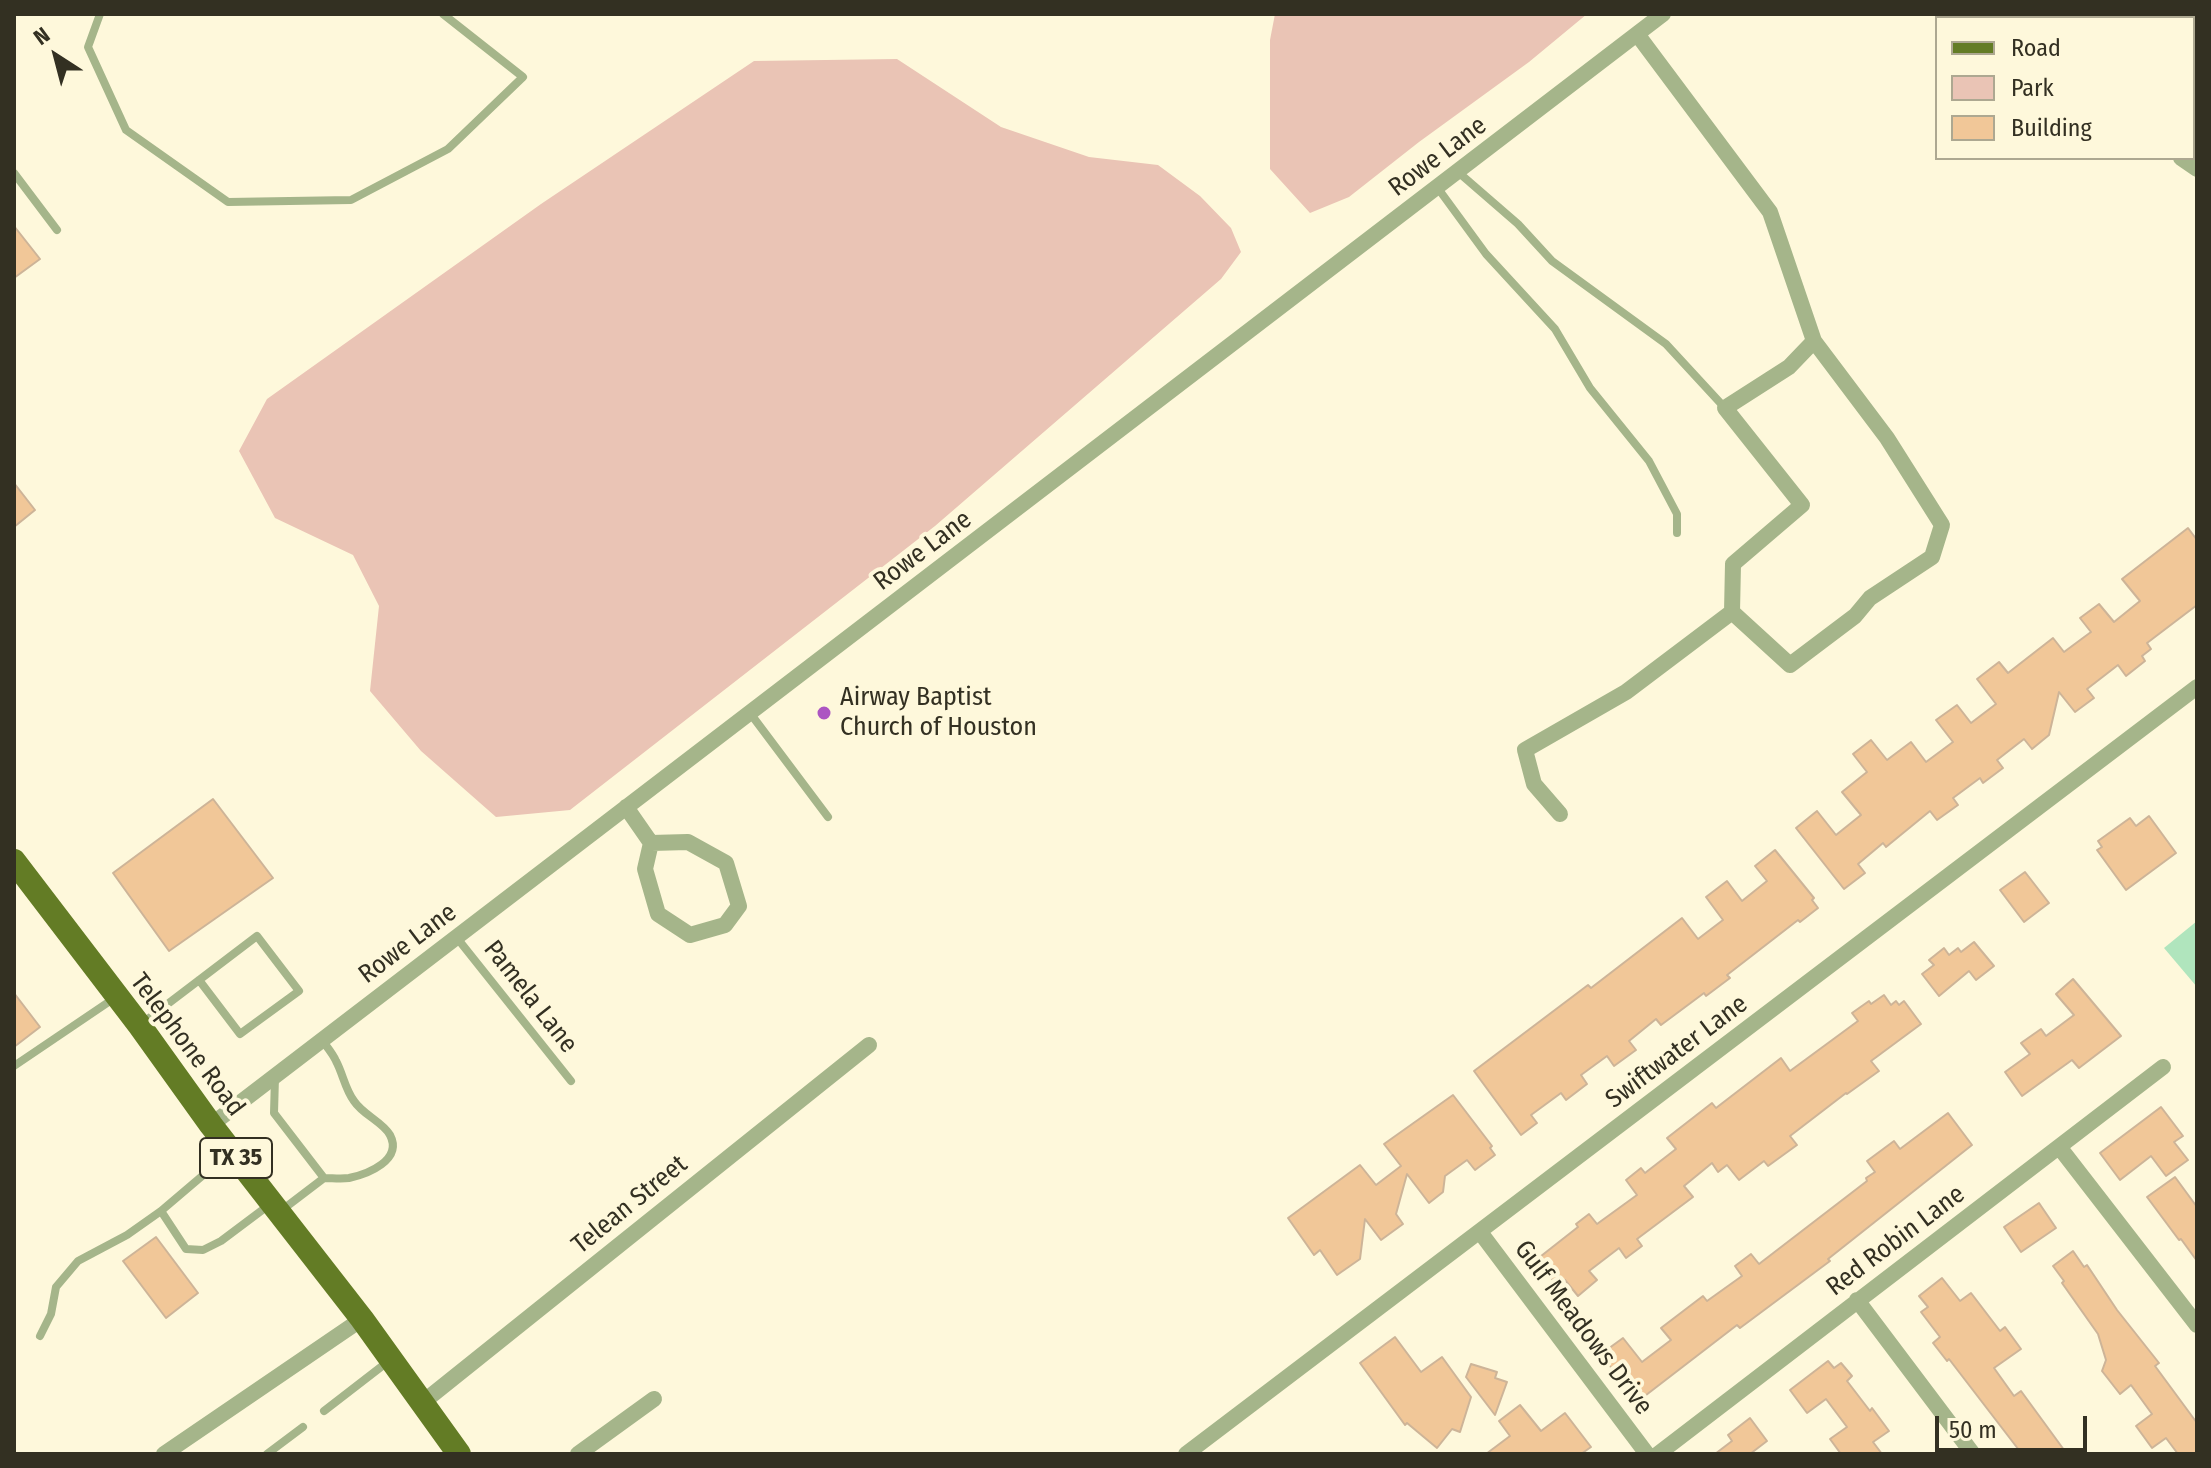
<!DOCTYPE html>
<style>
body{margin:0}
#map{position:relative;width:2211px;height:1468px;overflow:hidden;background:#fef8db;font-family:"Fira Sans Condensed",sans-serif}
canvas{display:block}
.frame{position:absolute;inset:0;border:16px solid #333022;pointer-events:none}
.legend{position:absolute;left:1935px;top:16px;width:260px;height:144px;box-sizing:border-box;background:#fef8db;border:2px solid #ada891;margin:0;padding:10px 14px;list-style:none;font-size:24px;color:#333022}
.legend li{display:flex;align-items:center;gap:16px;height:40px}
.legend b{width:40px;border:2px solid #ada891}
.north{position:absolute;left:16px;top:16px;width:80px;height:80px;-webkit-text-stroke:6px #fef8db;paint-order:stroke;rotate:324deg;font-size:22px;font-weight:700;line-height:32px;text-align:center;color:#333022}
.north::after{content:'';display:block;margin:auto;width:28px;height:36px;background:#333022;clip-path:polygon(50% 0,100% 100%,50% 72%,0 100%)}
.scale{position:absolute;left:1935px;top:1416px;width:152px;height:36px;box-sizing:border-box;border:4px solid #333022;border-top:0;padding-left:10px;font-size:24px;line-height:28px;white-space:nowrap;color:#333022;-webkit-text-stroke:6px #fef8db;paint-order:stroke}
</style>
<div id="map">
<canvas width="2211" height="1468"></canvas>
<div class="frame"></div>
<ul class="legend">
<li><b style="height:10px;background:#637c25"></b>Road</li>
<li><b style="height:22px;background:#eac4b5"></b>Park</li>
<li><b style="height:22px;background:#f1c798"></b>Building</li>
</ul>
<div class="north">N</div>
<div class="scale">50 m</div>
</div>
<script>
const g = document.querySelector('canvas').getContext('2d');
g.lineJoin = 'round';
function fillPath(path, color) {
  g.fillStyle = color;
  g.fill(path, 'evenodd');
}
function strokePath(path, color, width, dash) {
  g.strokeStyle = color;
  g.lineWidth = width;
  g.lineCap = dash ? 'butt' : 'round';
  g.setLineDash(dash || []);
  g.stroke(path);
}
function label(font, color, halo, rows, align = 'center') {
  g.font = font + ' "Fira Sans Condensed",sans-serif';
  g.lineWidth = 8;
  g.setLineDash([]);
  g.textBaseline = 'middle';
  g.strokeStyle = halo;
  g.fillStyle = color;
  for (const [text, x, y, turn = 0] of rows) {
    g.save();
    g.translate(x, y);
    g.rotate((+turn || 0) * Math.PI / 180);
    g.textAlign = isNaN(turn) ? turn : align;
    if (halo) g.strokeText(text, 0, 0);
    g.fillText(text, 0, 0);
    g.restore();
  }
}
const green = new Path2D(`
 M1275,14h312l-58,48 -110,80 -70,55 -39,16 -40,-44v-129z
 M897,59l104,68 88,30 69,8 42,31 31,32 10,24 -20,27 -286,247 -365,284 -74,7 -75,-66 -51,-60 9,-85 -26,-51 -78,-37 -36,-67 28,-52 274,-195 213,-143z`);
const water = new Path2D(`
 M2197,921v66l-33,-39z`);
const building = new Path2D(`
 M14,226l26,33 -26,19z
 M14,483l21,27 -21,17z
 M2188,528l9,12v65l-50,38 4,6 -9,7 3,5 -19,15 -8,-11 -31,24 7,9 -19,14 -16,-20 -10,43 -17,14 -8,-10 -27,21 6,8 -20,15 -3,-5 -27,20 5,7 -21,15 -7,-9 -44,36 -3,-4 -25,21 7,9 -21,16 -48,-61 21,-17 19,24 25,-20 -19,-23 25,-20 -14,-18 18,-14 16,20 24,-18 15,20 27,-20 -17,-22 21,-15 14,18 25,-19 -19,-25 22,-17 9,11 45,-35 11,14 27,-20 -11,-14 19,-14 15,18 26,-21 -18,-22z
 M213,799l60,79 -104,73 -56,-78z
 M2149,816l27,37 -50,37 -29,-40 5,-3 -4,-6 32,-23 6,8z
 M1775,850l39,48 -2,2 6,8 -18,14 -2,-2 -71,55 3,3 -24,18 -2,-3 -43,32 -5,-6 -27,22 7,9 -22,16 -7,-10 -26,19 6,9 -21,16 -5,-7 -30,22 6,8 -16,12 -47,-64 114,-86 3,3 91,-70 16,21 25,-19 -17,-23 21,-16 15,20 25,-20 -12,-15z
 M2025,872l24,31 -25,19 -24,-32z
 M1974,942l20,24 -18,14 -7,-9 -30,25 -17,-22 12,-9 -5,-5 15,-12 5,7 9,-7 3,4z
 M2073,979l48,57 -42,32 -7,-8 -50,36 -17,-24 25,-18 -9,-11 20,-14 5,7 28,-21 -18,-21z
 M14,993l26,34 -26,20z
 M1884,995l7,10 5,-4 3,4 5,-4 17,23 -50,37 8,10 -32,23 -1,-1 -56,43 7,9 -29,21 -4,-5 -25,19 -12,-15 -9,7 -6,-9 -28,23 9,11 -56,42 5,7 -16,12 -7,-10 -30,23 8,9 -19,16 -13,-16 -7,6 -22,-26 42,-33 -2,-3 13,-10 8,10 40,-29 -11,-15 15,-12 4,5 31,-24 -9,-11 45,-35 4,5 65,-50 9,13 68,-50 -6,-8 17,-12 2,3z
 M1453,1095l39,51 -2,2 5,7 -20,15 -8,-10 -22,16 -2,16 -14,11 -22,-29 -11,40 7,10 -22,16 -16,-21 -5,40 -23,16 -17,-25 -6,5 -26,-37 72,-53 16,20 25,-19 -17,-22z
 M2161,1107l22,29 -9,6 14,18 -22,16 -15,-20 -31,24 -20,-27z
 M1948,1113l24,32 -144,114 2,2 -90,67 -3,-3 -100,77 -36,-48 22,-16 19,24 29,-22 -10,-12 42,-32 4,5 35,-25 -7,-10 16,-12 8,10 108,-83 -1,-3 9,-6 -8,-11 27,-20 6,8z
 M2175,1177l22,30v54l-16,-22 -2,1 -32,-43z
 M2039,1203l17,25 -35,24 -17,-25z
 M156,1237l42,56 -32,25 -43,-57z
 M2073,1251l11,16 3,-2 30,45 42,53 -4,3 42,57v31h-19l-12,-16 -14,10 -16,-22 16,-12 -21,-29 -11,9 -18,-23 4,-11 -8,-26 -36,-51 2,-2 -11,-15z
 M1942,1278l18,23 11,-8 29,38 5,-4 16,22 -27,19 20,28 7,-5 46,63h-45l-73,-95 -2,2 -14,-18 7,-6 -19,-25 7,-5 -9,-11z
 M1395,1337l26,35 21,-15 29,40 -11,35 -8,-3 -15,19 -30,-25 -2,2 -45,-62z
 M1828,1361l6,7 7,-5 11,13 -5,5 23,30 2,-3 17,23 -16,11 9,12h-41l-11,-15 17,-12 -21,-28 -19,14 -17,-23z
 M1471,1364l26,8 -2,6 12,4 -12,33 -29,-38z
 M1520,1405l21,26 24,-18 26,34 -10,7h-95l24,-18 -11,-15z
 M1750,1418l17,23 -17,13h-35l17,-13 -4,-6z`);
const lane = new Path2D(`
 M100,14l-12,33 38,83 102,72 123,-2 97,-51 75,-72 -80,-63
 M1458,172l60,52 34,37 114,83 59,64
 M14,173l43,57
 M1437,187l49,67 69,75 35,59 59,73 28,53v19
 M750,713l78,104
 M457,938l114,143
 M140,1025l117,-89 42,55 -59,43 -41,-54
 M322,1040c5,7 11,14 14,21 7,13 9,28 18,40 9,14 29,21 36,34 13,25 -22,39 -41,43 -8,1 -17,0 -25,0
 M14,1066l102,-69
 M275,1077l-1,36 50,65 -42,32
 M228,1154l-67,57 25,38 17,1 18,-9 48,-36
 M40,1336l11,-22 5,-27 22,-26 49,-26 34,-24
 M324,1411l66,-51
 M267,1454l36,-27`);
const street = new Path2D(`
 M1998,14l4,4
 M1637,34l133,178 44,129 73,97 55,87 -10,32 -62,41 -15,18 -65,49 -58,-53
 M2181,158l16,11
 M626,807l25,36
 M1560,814l-26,-30 -9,-34 101,-58 106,-80 1,-48 69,-59 -77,-97 64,-41 25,-26
 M688,842l38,21 13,43 -14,19 -35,10 -32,-21 -13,-45 6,-26z
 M211,1125l1452,-1111
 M2060,1148l137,177
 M1480,1232l167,222
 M1857,1300l116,154
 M422,1403l447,-358
 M164,1454l198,-135
 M578,1454l76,-55
 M1186,1454l1011,-767
 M1658,1454l505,-387`);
const primary = new Path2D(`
 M14,861l126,165 71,99 151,194 97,135`);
const markers = [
 [824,713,8,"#ac55c2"]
];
const shields = [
 [236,1158,72]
];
const shieldNames = [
 ["TX 35",236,1158]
];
const streetNames = [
 ["Rowe Lane",1438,157,-37],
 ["Rowe Lane",923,551,-37],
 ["Rowe Lane",408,944,-37],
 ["Pamela Lane",530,997,52],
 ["Telephone Road",187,1045,53],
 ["Swiftwater Lane",1677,1052,-37],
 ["Telean Street",630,1205,-39],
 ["Red Robin Lane",1896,1241,-37],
 ["Gulf Meadows Drive",1583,1328,53]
];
const poiNames = [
 ["Airway Baptist",840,698],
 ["Church of Houston",840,728]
];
fillPath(green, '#eac4b5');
fillPath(water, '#b0e5bd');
fillPath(building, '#f1c798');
strokePath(building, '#cdb498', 2);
strokePath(lane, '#a5b58a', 8);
strokePath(street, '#a5b58a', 16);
strokePath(primary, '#637c25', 24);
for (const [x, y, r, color] of markers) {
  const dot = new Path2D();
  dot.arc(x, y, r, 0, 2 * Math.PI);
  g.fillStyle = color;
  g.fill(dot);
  strokePath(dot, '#fef8db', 3);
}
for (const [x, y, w] of shields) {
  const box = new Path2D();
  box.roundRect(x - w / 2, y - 20, w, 40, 6);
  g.fillStyle = '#fef8db';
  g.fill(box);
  strokePath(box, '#333022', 2);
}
label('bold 24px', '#333022', null, shieldNames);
label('26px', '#333022', '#fef8db', streetNames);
label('26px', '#333022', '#fef8db', poiNames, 'left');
</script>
